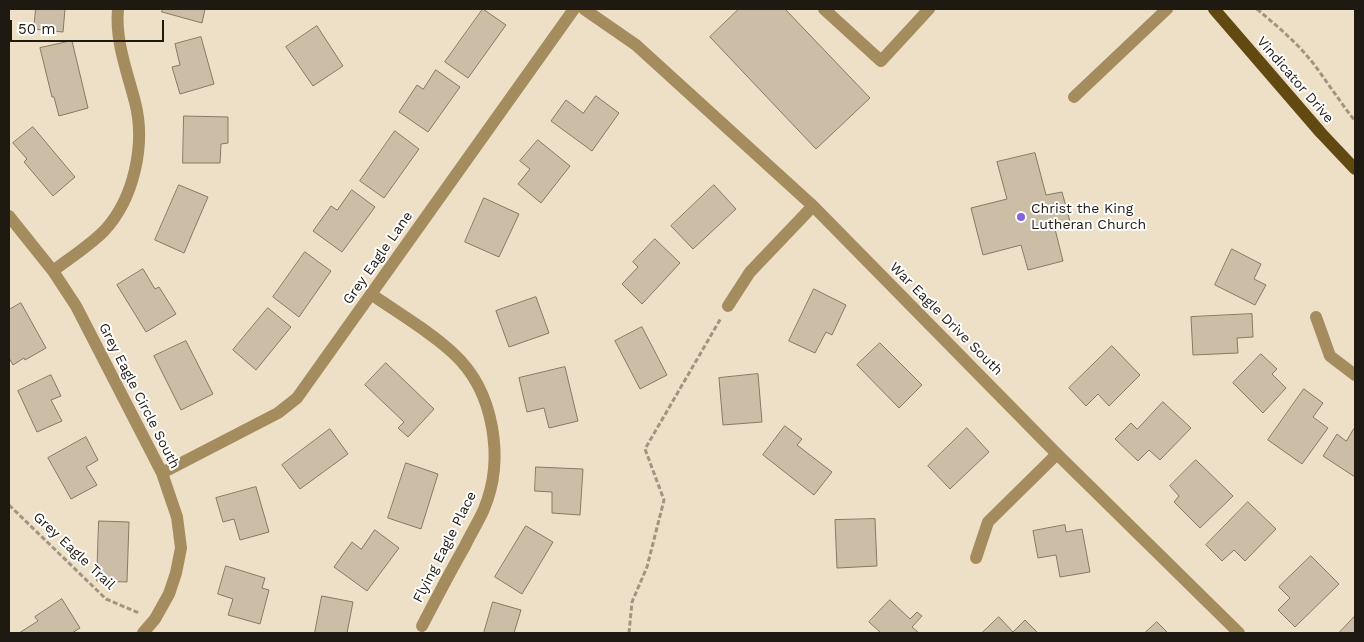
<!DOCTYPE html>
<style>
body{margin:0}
#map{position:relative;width:1364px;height:642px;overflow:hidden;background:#eee0c7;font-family:"Work Sans",sans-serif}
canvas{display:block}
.frame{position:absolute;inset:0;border:10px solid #1f1a11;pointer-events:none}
.scale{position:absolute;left:10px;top:20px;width:154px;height:22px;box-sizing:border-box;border:2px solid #1f1a11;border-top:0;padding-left:6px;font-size:15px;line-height:18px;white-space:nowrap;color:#1f1a11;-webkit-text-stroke:4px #fff;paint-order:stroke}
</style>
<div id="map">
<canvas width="1364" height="642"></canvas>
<div class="frame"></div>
<div class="scale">50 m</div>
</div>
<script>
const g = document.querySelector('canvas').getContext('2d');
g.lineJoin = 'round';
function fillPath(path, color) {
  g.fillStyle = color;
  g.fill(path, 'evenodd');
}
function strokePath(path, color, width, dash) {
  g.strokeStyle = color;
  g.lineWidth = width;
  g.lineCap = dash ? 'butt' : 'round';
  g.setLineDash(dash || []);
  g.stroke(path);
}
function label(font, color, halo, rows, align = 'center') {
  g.font = font + ' "Work Sans",sans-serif';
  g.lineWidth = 4;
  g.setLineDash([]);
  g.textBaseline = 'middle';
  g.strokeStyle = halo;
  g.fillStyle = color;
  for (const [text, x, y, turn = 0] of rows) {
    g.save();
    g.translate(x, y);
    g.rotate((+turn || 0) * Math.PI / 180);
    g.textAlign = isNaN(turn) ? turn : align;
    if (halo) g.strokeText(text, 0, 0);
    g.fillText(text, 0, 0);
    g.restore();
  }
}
const building = new Path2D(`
 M36,9h29l-2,23 -29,-3z
 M163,9h42l-3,14 -40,-11z
 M483,9l23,16 -38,53 -23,-16z
 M739,9h46l85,89 -54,51 -106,-112z
 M317,26l26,40 -30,20 -27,-39z
 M201,37l13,47 -34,10 -8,-27 8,-2 -5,-21z
 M72,41l16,67 -29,8 -5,-19h-2l-12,-49z
 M436,70l24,17 -32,45 -29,-20 18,-27 6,4z
 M596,96l23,17 -27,38 -41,-30 15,-21 17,13z
 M184,116l44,1v26l-7,1 -1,19h-37z
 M33,127l42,50 -22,19 -29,-34 3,-3 -14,-16z
 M395,131l24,18 -35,49 -24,-17z
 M538,140l32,26 -29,37 -23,-19 12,-15 -10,-8z
 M1035,153l11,42 16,-3 9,33 -16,4 8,32 -35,9 -7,-25 -38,10 -12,-47 36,-9 -10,-37z
 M179,185l29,12 -24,56 -29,-13z
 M714,185l22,24 -43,40 -22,-23z
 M352,190l23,17 -33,45 -29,-21 18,-25 6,4z
 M484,198l35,16 -20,43 -34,-15z
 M655,239l25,24 -38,41 -20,-20 16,-17 -5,-5z
 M1232,249l29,15 -7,15 12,6 -11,20 -40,-20z
 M305,252l26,19 -32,46 -26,-20z
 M143,269l12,20 4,-2 17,27 -30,18 -29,-47z
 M814,289l32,16 -14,30 -6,-3 -11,21 -26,-12z
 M536,297l13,36 -40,14 -13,-36z
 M21,303l25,45 -21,12 -1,-2 -11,7 -4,-7v-48z
 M268,308l23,19 -35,43 -23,-20z
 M1252,314l1,23 -16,1 1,15 -45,2 -2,-38z
 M642,327l25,48 -27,14 -25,-48z
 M186,341l27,53 -32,16 -27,-54z
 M880,343l42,42 -23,23 -42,-43z
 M1112,346l28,29 -31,31 -11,-12 -12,12 -17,-18z
 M1261,354l16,15 -5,5 14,14 -23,25 -30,-30z
 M386,363l48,46 -26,28 -10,-9 6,-6 -39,-37z
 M565,367l13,54 -29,7 -5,-20 -17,4 -8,-34z
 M758,374l4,48 -39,3 -4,-47z
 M51,375l10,21 -10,4 11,21 -25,11 -19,-41z
 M1304,389l19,14 -10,14 15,11 -26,36 -34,-24z
 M1163,402l28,26 -31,32 -11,-10 -11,11 -23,-22 16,-16 6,6z
 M785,426l17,13 -5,6 35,27 -18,23 -51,-40z
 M967,428l22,24 -39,37 -22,-23z
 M330,429l18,25 -48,35 -18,-24z
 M1354,429l1,1v47l-32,-21 14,-22 9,7z
 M86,437l12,23 -12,7 11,18 -26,14 -23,-41z
 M1196,460l37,36 -33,32 -26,-26 5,-6 -9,-10z
 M406,463l32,11 -17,55 -33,-11z
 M536,467l47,2 -3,46 -28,-2v-21l-17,-1z
 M256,487l13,45 -29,8 -6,-21 -11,3 -7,-24z
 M1248,502l28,27 -31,32 -11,-11 -12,11 -16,-16z
 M875,519l2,47 -40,2 -2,-48z
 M99,521l30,1 -2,60 -30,-1z
 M1065,525l1,7 16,-3 8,43 -30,5 -4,-22 -18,3 -5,-27z
 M526,526l27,16 -31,52 -27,-17z
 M375,530l24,18 -32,43 -33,-24 18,-25 9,7z
 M1311,556l28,28 -44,43 -17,-17 12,-12 -11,-11z
 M226,566l39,12 -3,10 7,2 -9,34 -32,-9 5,-16 -15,-5z
 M322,596l31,6 -6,31h-32z
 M62,599l18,29 -8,5h-53l19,-12 -3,-4z
 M890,600l20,19 7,-7 5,4 -10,11 7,6h-38l-12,-11z
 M493,602l28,8 -7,23h-30z
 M1355,616v17h-16z
 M999,617l14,15 12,-12 13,13h-56z
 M1157,622l11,11h-23z`);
const path = new Path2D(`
 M1257,9c21,18 42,35 59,58 13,18 25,36 39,54
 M9,505l97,94 33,14
 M629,633l3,-31 15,-35 17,-67 -19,-51 76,-131`);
const minor = new Path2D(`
 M584,9l52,36 177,161 244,248 182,179
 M824,9l57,52 48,-52
 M1074,97l93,-88
 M9,216l44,55 23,35 86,167 15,44 4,31 -5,25 -7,21 -14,25 -12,14
 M53,271c17,-13 36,-25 51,-40 30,-32 42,-87 31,-129 -8,-31 -20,-61 -17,-93
 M371,294c27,19 59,37 83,60 40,37 51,105 30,155 -5,12 -13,24 -19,37 -15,26 -29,53 -43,80
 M728,306l22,-34 63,-66
 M1316,317l14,39 25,19
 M162,473l116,-60 19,-15 277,-389
 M976,558l12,-36 69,-68`);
const major = new Path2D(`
 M1214,9l107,124 34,36`);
const markers = [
 [1021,217,5,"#8464df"]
];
const streetNames = [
 ["Vindicator Drive",1295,80,49],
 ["Grey Eagle Lane",378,258,-55],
 ["War Eagle Drive South",946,319,45],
 ["Grey Eagle Circle South",139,396,63],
 ["Flying Eagle Place",445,547,-63],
 ["Grey Eagle Trail",74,551,43]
];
const poiNames = [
 ["Christ the King",1031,209],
 ["Lutheran Church",1031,225]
];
fillPath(building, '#ccbea6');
strokePath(building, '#867962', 1);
strokePath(path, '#a09582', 3, [5, 2.5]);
strokePath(minor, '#a58c5f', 12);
strokePath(major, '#624811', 12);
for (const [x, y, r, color] of markers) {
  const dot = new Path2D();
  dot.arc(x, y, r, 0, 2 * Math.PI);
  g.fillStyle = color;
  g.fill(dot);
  strokePath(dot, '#fff', 2);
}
label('14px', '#1f1a11', '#fff', streetNames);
label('14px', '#1f1a11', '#fff', poiNames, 'left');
</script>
